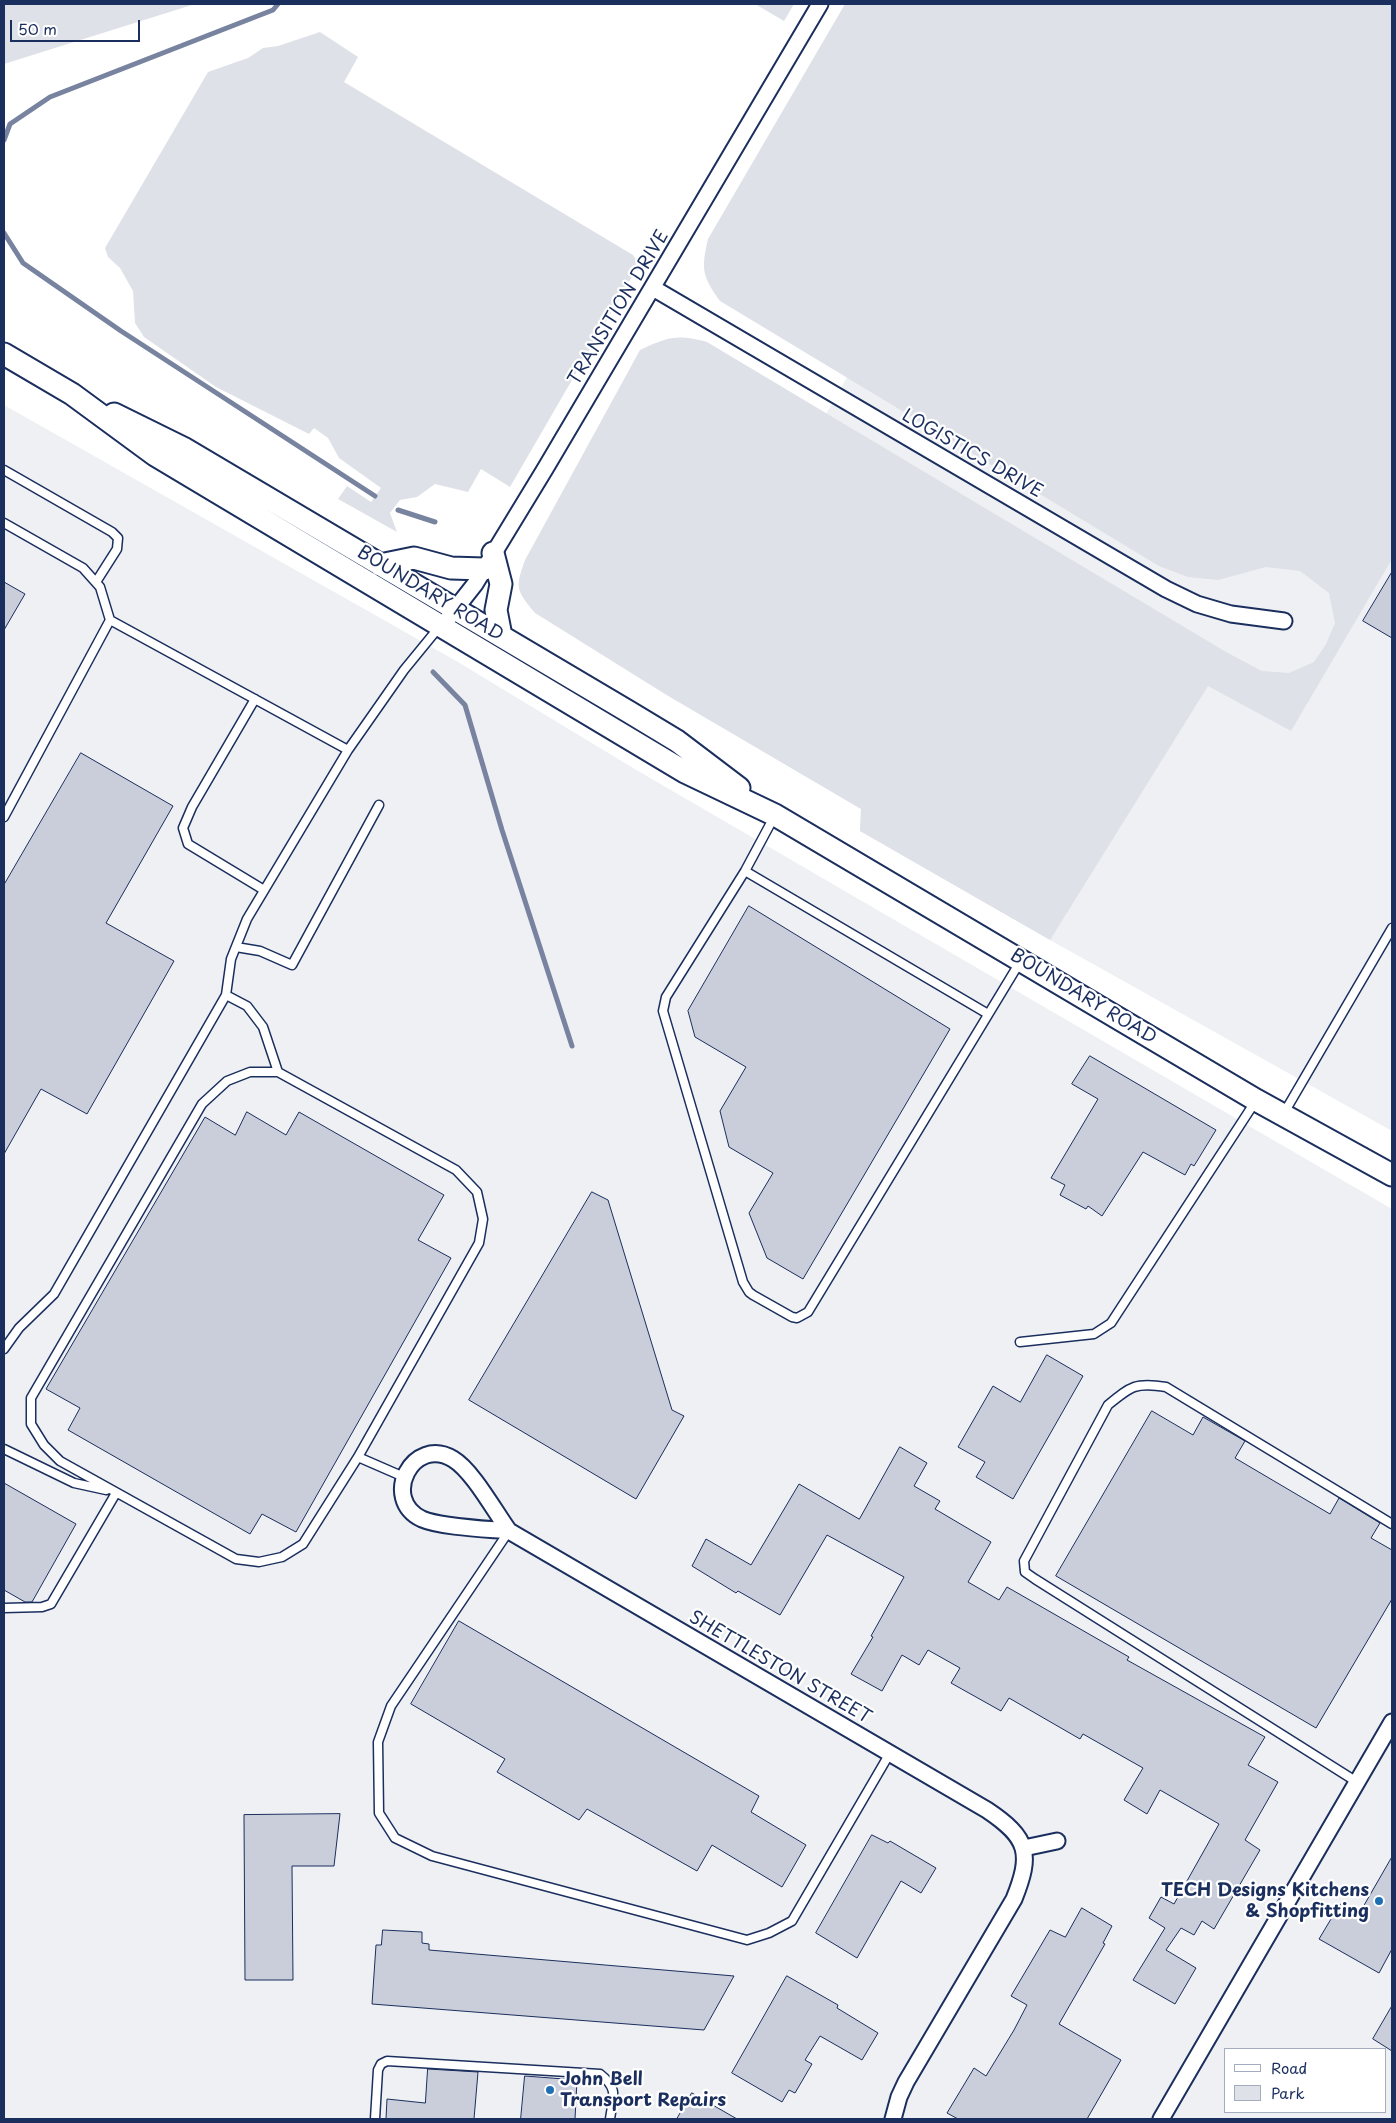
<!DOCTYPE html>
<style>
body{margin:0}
#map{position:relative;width:1396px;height:2123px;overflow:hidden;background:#fff;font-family:"Playpen Sans",sans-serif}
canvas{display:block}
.frame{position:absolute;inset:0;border:5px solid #1b2f5e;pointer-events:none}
.legend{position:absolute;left:1224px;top:2048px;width:162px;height:65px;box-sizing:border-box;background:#fff;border:1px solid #a4acbf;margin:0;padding:6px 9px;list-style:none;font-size:15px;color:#1b2f5e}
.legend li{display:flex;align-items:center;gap:10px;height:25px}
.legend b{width:25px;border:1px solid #a4acbf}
.scale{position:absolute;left:10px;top:20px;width:130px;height:22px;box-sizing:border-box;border:2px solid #1b2f5e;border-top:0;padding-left:6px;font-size:15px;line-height:18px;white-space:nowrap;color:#1b2f5e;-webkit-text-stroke:4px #fff;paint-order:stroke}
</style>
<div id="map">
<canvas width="1396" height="2123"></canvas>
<div class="frame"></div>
<ul class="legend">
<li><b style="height:6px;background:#fff"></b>Road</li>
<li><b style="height:14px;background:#dee1e7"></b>Park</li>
</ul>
<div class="scale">50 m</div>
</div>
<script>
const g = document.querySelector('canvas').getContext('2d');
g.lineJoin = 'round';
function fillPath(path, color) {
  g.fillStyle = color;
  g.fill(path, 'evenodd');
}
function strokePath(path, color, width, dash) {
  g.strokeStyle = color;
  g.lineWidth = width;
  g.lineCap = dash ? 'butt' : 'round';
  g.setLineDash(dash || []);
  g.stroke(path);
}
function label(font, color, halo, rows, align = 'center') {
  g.font = font + ' "Playpen Sans",sans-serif';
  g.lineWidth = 4.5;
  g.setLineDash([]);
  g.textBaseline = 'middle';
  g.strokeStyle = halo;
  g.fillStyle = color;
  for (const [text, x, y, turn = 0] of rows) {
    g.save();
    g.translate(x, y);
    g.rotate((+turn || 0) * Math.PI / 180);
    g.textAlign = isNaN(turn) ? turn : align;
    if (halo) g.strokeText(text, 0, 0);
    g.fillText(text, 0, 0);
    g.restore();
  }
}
const built = new Path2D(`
 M904,278l488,275v578l-342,-191 -190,-109 1,-22 -196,-115z
 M4,405l454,257 175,106 759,441v910h-1388zM1225,2049h160v63h-160z`);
const green = new Path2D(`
 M4,4h191l-191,60z
 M755,4h39l-10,17z
 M845,4h547v555l-101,172 -83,-45 -158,254 -190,-109 1,-22 -196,-115 -130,-81c-19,-23 -20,-25 -10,-53l115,-210c28,-13 36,-16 67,-8l519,310 36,19 27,2 25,-11 12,-18 9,-21 -6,-30 -29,-22 -34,-4 -48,13 -30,-3 -29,-11 -439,-265c-18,-25 -19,-32 -12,-62z
 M320,32l38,25 -14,25 289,173 4,6 -3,12 -124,214 -29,-18 -13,23 -33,-8 -18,13 -17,3 -10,13 7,19 -59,-33 9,-13 24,16 10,-14 -42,-30 -11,-20 -14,-10 -5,6 -93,-47 -72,-50 -9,-14 -2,-32 -13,-23 -12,-11 -3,-9 103,-176 40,-14 15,-10 15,-2z`);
const stream = new Path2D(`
 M4,140l6,-16 40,-27 223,-87 5,-6
 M4,233l19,30 98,68 254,165
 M398,510l37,12
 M433,672l32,33 37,125 70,216`);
const building = new Path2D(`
 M1392,572v66l-29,-17z
 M4,582l21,12 -21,36z
 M81,753l92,53 -67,117 68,38 -87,153 -46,-25 -37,65v-269z
 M749,906l201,123 -147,250 -36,-21 -18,-45 24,-40 -44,-26 -9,-36 26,-44 -51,-30 -7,-26z
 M1090,1056l126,74 -22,36 -3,-2 -6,11 -42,-23 -41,64 -14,-10 -2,3 -26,-14 5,-10 -14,-7 47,-79 -26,-15z
 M247,1112l39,23 13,-23 145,83 -26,45 33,18 -155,274 -34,-18 -12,20 -182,-104 12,-22 -34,-19 159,-272 30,18z
 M592,1192l16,8 64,210 12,6 -48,83 -167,-99z
 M1047,1355l36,21 -70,123 -37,-22 9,-15 -27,-15 35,-61 27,16z
 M1152,1411l41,24 10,-18 42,24 -10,17 95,56 9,-16 41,25 -9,15 21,12v49l-76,129 -260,-152z
 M900,1447l27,16 -13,23 26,15 -5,8 56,33 -23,40 31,18 8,-13 122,70 -2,3 138,77 -17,28 30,17 -33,58 15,10 -46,79 -12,-8 -8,14 -13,-7 -15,22 30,18 -21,36 -42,-24 32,-52 -16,-10 12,-21 13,7 45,-80 -59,-34 -13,24 -23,-14 19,-32 -60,-34 -3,5 -71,-41 -8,13 -50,-28 9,-15 -32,-18 -9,15 -17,-10 -20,36 -31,-17 22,-37 -2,-1 33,-59 -77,-42 -47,80 -42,-24 -2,2 -44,-27 14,-27 45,26 48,-81 60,35z
 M4,1483l72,41 -44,78h-7l-21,-12z
 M459,1621l300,175 -8,16 55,33 -24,42 -70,-42 -15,26 -110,-62 -8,11 -82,-48 8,-13 -94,-55z
 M340,1814l-6,52h-42l1,114h-48l-1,-165z
 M872,1835l16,8 2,-2 46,27 -15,25 -20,-12 -44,77 -41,-25z
 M1392,1857v92l-13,24 -60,-34 21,-35 18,11z
 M1082,1908l30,18 -9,17 2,1 -46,80 62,36 -34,59h-129l-11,-6 27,-45 12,8 28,-46 13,-25 -16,-9 39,-66 15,7z
 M383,1930l39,2v11l7,1v6l305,26 -30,54 -332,-26 4,-59h5z
 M787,1976l51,29 -1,3 41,25 -16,27 -42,-24 -15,24 7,4 -17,29 -6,-3 -7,12 -50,-29z
 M1392,2006v45l-19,-12z
 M428,2069l50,3 -4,47h-88l1,-20 38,4z
 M525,2076l52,4 -2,39h-54z
 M692,2093l45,26h-60z`);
const service = new Path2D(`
 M4,470l108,62 6,6 -1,11 -21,33
 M4,523l79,45 17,19 10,33 238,130
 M255,699l-63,108 -9,21 5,16 76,46
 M4,817l106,-197
 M774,817l-29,54 -79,126 -3,14 80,271 6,10 4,3 39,22 5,1 11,-6 212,-350
 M745,871l243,143
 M236,947l24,4 32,14 87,-160
 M226,995l21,11 16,21 15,45
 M250,1072h28l178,98 21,22 6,27 -4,24 -121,214 -55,87 -21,13 -23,5 -23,-3 -176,-98 -16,-16 -13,-21v-26l171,-294 25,-23z
 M1284,1113l108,-185
 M1020,1342l74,-8 17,-11 144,-221
 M4,1349l15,-21 35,-34 172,-299 5,-36 16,-40 101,-169 56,-80 36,-44
 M4,1449l70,34 32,7
 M358,1457l46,20
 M509,1531l-118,175 -13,36 1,71 16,25 37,18 315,84 22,-7 23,-12 98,-168
 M4,1608l38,-1 9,-3 65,-111
 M1357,1782l-322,-203 -10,-7 -1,-11 84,-156c23,-19 28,-23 58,-18l226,137
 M375,2119l3,-49 3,-6 6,-3 213,13c19,15 13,23 10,45`);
const minor = new Path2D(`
 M653,288l513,301 31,15 34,10 53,7
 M449,617l26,-33 70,-115 275,-465
 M509,1531c-14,-19 -36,-60 -56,-72 -40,-24 -73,40 -31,60 18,8 65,10 87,12l478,279c42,28 45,44 27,89l-108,183 -7,15 -6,22
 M1024,1848l33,-7
 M1161,2119l231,-397`);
const secondary = new Path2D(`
 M4,354l68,40 83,61 530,317 90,43 481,285 136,75
 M114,414l71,35 444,263 48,29 62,47
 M493,553l8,31 -5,26 5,26
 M380,565l34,-7 37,10 33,1`);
const markers = [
 [1379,1901,5,"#1f6fb2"],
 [550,2090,5,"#1f6fb2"]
];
const streetNames = [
 ["TRANSITION DRIVE",619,308,-59],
 ["LOGISTICS DRIVE",972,454,30],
 ["BOUNDARY ROAD",430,594,31],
 ["BOUNDARY ROAD",1083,997,31],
 ["SHETTLESTON STREET",780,1668,30]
];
const poiNames = [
 ["TECH Designs Kitchens",1369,1891],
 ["& Shopfitting",1369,1912],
 ["John Bell",560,2080,"left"],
 ["Transport Repairs",560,2101,"left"]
];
fillPath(built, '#eff0f4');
fillPath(green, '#dee1e7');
strokePath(stream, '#77839f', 5);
fillPath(building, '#caceda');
strokePath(building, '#1b2f5e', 1);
strokePath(service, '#1b2f5e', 11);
strokePath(minor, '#1b2f5e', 19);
strokePath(secondary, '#1b2f5e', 25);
strokePath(service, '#fff', 8);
strokePath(minor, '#fff', 15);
strokePath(secondary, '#fff', 21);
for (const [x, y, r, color] of markers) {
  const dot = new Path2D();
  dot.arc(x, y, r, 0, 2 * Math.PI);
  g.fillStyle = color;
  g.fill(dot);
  strokePath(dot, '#fff', 2);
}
label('18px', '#1b2f5e', '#fff', streetNames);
label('bold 18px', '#1b2f5e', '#fff', poiNames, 'right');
</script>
